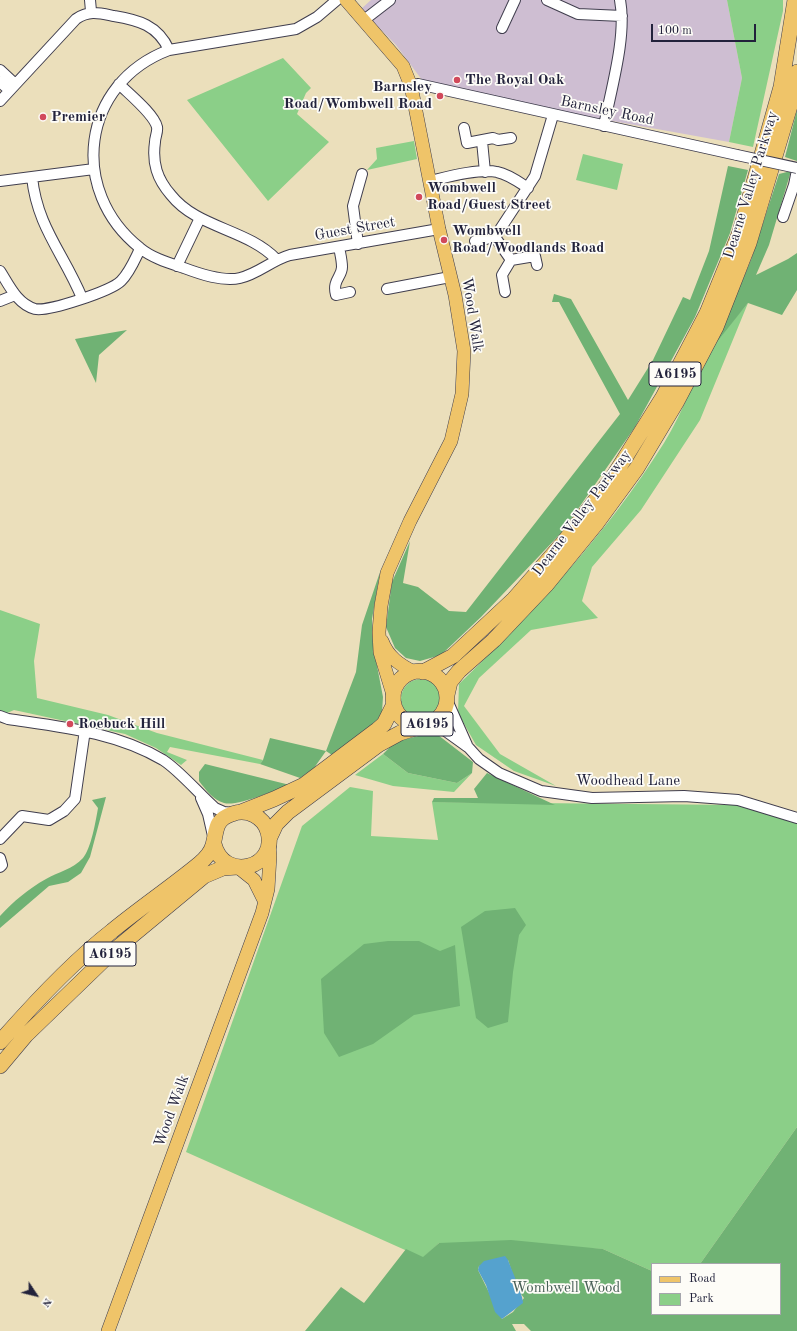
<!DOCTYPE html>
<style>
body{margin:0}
#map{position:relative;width:797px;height:1331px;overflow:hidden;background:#ebdfbb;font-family:"Old Standard TT",serif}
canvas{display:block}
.legend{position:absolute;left:651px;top:1263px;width:130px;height:52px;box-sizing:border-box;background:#fdfcf7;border:1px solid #a5a5ac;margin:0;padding:5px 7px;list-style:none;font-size:12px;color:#22223b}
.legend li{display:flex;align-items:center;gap:8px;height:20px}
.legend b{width:20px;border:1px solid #a5a5ac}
.north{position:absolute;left:16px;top:1275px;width:40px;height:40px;-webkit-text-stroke:3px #fdfcf7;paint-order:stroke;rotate:125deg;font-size:11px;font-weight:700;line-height:16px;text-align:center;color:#22223b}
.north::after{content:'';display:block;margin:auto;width:14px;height:18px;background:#22223b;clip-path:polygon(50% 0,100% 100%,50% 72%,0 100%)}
.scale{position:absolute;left:651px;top:24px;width:105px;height:18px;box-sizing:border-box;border:2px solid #22223b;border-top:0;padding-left:5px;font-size:12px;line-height:14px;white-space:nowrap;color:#22223b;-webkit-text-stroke:3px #fdfcf7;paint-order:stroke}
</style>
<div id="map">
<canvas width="797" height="1331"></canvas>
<ul class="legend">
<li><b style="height:5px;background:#efc469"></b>Road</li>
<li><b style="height:11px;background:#8bcf88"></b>Park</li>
</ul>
<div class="north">N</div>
<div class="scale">100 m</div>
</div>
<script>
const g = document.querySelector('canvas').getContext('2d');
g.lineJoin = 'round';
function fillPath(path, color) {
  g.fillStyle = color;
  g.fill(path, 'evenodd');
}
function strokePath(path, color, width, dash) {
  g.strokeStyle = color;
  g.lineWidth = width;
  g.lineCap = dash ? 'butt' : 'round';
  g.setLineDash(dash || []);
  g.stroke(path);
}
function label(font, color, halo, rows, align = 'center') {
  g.font = font + ' "Old Standard TT",serif';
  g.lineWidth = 3.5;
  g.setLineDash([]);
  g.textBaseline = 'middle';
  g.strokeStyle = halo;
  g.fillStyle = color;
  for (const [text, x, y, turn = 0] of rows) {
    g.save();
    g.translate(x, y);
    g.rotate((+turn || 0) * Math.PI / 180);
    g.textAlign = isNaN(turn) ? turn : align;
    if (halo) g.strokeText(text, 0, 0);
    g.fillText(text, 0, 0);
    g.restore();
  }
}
const industrial = new Path2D(`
 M371,0h356l15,78 -13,64 -161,-29 -146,-33 -26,-35 -35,-36z`);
const green = new Path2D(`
 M727,0h56v11l-30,136 -24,-5 13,-64z
 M283,58l28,30 -5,5 -9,21 32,28 -61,59 -81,-101z
 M414,141l3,18 -50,11 10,-11 -1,-11z
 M583,154l40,10 -6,26 -41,-10z
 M748,303l-48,117 -59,90 -49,57 -10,34 16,17 -67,12 -52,48 -15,28 36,48 56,32 -42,-15 -38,-26 -18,-32 1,-29c76,-73 149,-152 205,-241 20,-32 31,-69 52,-100 9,-14 21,-27 32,-40z
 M0,610l40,14 -6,37 3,37 71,17 49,18 106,27 -3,4 -90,-17 -3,5 20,8 -6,5 -25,-17 -31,-14 -111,-24 -9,4 -5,-1z
 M401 699a20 20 0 1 1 40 0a20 20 0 1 1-40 0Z
 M383,754l25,19 49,10 15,-10 -18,19 -61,-6 -38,-11z
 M350,787l23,4 -2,45 67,4 -6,-38 304,3 61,18v304l-97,137h-48v7l-49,-22 -164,-6 -16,15 -237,-106 116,-326z`);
const forest = new Path2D(`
 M797,110v51l-12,-4z
 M728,166l20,4 -18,63 -35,84 -60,110 -73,105 -81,85 -40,38 -21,6 -14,-3 -11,-10 -9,-21 6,-45 18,-41 -7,42 15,4 31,24 17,1 154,-198 -61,-112h-7l2,-8 17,5 57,101 25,-40 30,-63 7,3 19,-49z
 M791,171l-22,74 -13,30 32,-16 9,-6v37l-15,25 -34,-12 -32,40 35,-83 28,-86z
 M127,330l-28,25 -3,28 -21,-44z
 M380,572l-8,47 1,26 10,52 -1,15 -7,12 -43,31 -6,-4 -12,17 -14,10 -40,-14 3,-4 7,-22 56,13 30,-79 6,-47z
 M422,735h16l35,27 -1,11 -15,10 -49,-10 -25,-19 12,-12z
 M205,764l85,21c-13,4 -53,22 -66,18 -11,-3 -18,-13 -25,-22v-9z
 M487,773l68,32 -123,-3 2,-4h44l-4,-9z
 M106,797l-16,60 -9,16 -13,9 -19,4 -49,42v-12c14,-15 28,-27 46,-37 12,-7 27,-10 37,-21 8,-9 13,-38 15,-50l-6,-8z
 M515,908l11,17 -7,10 -6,37 -5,50 -20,6 -12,-10 -15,-91 24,-16z
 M388,941h31l21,10 15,-6 5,61 -46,9 -41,29 -34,13 -15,-24 -3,-54 43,-35z
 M797,1127v204h-266l-7,-7h-12l4,7h-211l36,-44 23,16 42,-54 17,8 16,-14 72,-3 92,9 49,22v43h128v-50h-80zM508,1260l10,30 6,8 -11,14 -11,7 -24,-49 1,-4z`);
const water = new Path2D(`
 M505,1256l3,4c3,8 16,38 15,43l-21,16 -7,-7 -9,-27 -8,-15 1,-4 5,-5z`);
const minor = new Path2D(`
 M90,0l1,11
 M337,0l-20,17 -21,12 -127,21c-88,33 -101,141 -29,198 12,10 29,15 44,20 16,6 39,14 56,10 18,-4 32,-18 50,-23l149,-26
 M547,0l31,14 44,2
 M364,20l26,-20
 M502,28l13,-28
 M0,70l15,14
 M0,82l9,8
 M119,84c10,10 35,30 38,43 1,5 -2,10 -2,15 -3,21 2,37 16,53 26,33 76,34 105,64
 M411,86l7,-2 319,71
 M0,101l76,-82c13,-9 23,-6 38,-3 24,4 44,9 55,34
 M604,126c7,-37 23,-90 16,-126
 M464,128l3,15 26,-5 5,2 13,-2
 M482,141l3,31
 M32,177c5,50 32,77 50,121
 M0,181l94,-12
 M430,181c17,-4 50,-13 67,-9 11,2 22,10 31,16
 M783,217l11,-32 3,-15
 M475,241l20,-4
 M358,244l-5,-38 9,-32
 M339,247c1,6 3,13 3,20 0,10 -10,13 -6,28l14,-3
 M511,260l24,-4 2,9
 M177,266l23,-48
 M0,271c9,14 17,33 35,38 13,3 76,-18 86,-28 9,-9 14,-22 19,-32
 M387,289l63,-12
 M505,292l-3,-17 9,-15 -16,-23 40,-61 18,-61
 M0,301l15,-6
 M447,700l20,45
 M0,716l8,3c54,8 107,13 155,41 16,10 37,35 52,48l9,4 9,1
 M428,724l16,6 25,18 10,11 20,14 42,18 51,7 92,-2 54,4 59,18
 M201,798l7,16 5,22
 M0,839l22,-23 27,4 15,-9 11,-12 10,-69
 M0,858l2,7 -2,2`);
const major = new Path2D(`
 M346,0l57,66 8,20 28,143 16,66 9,56 -2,43 -11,47 -41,80 -23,52 -6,33 -2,26 1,20 14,46
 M382,641c6,16 18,24 32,31
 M239,868l15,12 10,20
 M108,1331l154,-418 6,-24 2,-33 -1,-12`);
const highway = new Path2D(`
 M393 698a27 27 0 1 1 54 0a27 27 0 1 1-54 0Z
 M423,672l30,-16 61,-57 49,-56 50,-66 50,-80 44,-84 33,-81 41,-145 14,-87
 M447,695l3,-13 9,-11 35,-31 53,-56 49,-60 41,-56 39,-65 40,-76 33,-84 44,-147 4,-24
 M241,812l33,-13 30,-14 73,-55 7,-6 10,-20
 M269,839l7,-15 12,-12 90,-67 22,-12 25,-8
 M0,1042c34,-39 71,-79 112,-111 28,-23 59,-44 87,-67 6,-5 12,-11 14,-19 4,-14 1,-25 19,-31 15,-6 32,3 36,18 10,36 -44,51 -54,12
 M0,1066l26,-31 85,-82 93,-77 19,-8 14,-1`);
const minorBridge = new Path2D(`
 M737,155l60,13`);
const markers = [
 [457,80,4,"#d1495b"],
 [440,96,4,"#d1495b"],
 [43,117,4,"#d1495b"],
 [419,197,4,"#d1495b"],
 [444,240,4,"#d1495b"],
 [70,724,4,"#d1495b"]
];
const shields = [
 [675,374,52],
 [427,724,52],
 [110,954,52]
];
const shieldNames = [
 ["A6195",675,374],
 ["A6195",427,724],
 ["A6195",110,954]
];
const poiNames = [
 ["The Royal Oak",465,80],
 ["Barnsley",432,87,"right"],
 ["Road/Wombwell Road",432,104,"right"],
 ["Premier",51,117],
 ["Wombwell",427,188],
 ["Road/Guest Street",427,205],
 ["Wombwell",452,231],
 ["Road/Woodlands Road",452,248],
 ["Roebuck Hill",78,724]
];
const streetNames = [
 ["Barnsley Road",607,111,12],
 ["Dearne Valley Parkway",751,185,-73],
 ["Guest Street",355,229,-10],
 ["Wood Walk",472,315,81],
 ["Dearne Valley Parkway",582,513,-53],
 ["Woodhead Lane",628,781],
 ["Wood Walk",172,1111,-70]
];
const parkNames = [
 ["Wombwell Wood",566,1288]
];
fillPath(industrial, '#cebed2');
fillPath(green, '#8bcf88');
fillPath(forest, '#70b274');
fillPath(water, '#55a2ce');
strokePath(minor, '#403e4e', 12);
strokePath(major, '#403e4e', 14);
strokePath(highway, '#403e4e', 16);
strokePath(minor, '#fff', 10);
strokePath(major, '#efc469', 13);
strokePath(highway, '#efc469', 15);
strokePath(minorBridge, '#403e4e', 12, []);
strokePath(minorBridge, '#fff', 10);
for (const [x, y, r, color] of markers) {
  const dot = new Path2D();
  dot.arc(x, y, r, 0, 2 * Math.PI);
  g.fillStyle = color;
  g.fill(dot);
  strokePath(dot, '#fdfcf7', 1.5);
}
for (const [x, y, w] of shields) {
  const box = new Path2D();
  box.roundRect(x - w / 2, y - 12, w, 24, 3);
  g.fillStyle = '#fdfcf7';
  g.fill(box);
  strokePath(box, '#22223b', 1);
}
label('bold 14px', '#22223b', null, shieldNames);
label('bold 15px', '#22223b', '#fdfcf7', poiNames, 'left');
label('15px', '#22223b', '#fdfcf7', streetNames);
label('15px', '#475f56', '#fdfcf7', parkNames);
</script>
